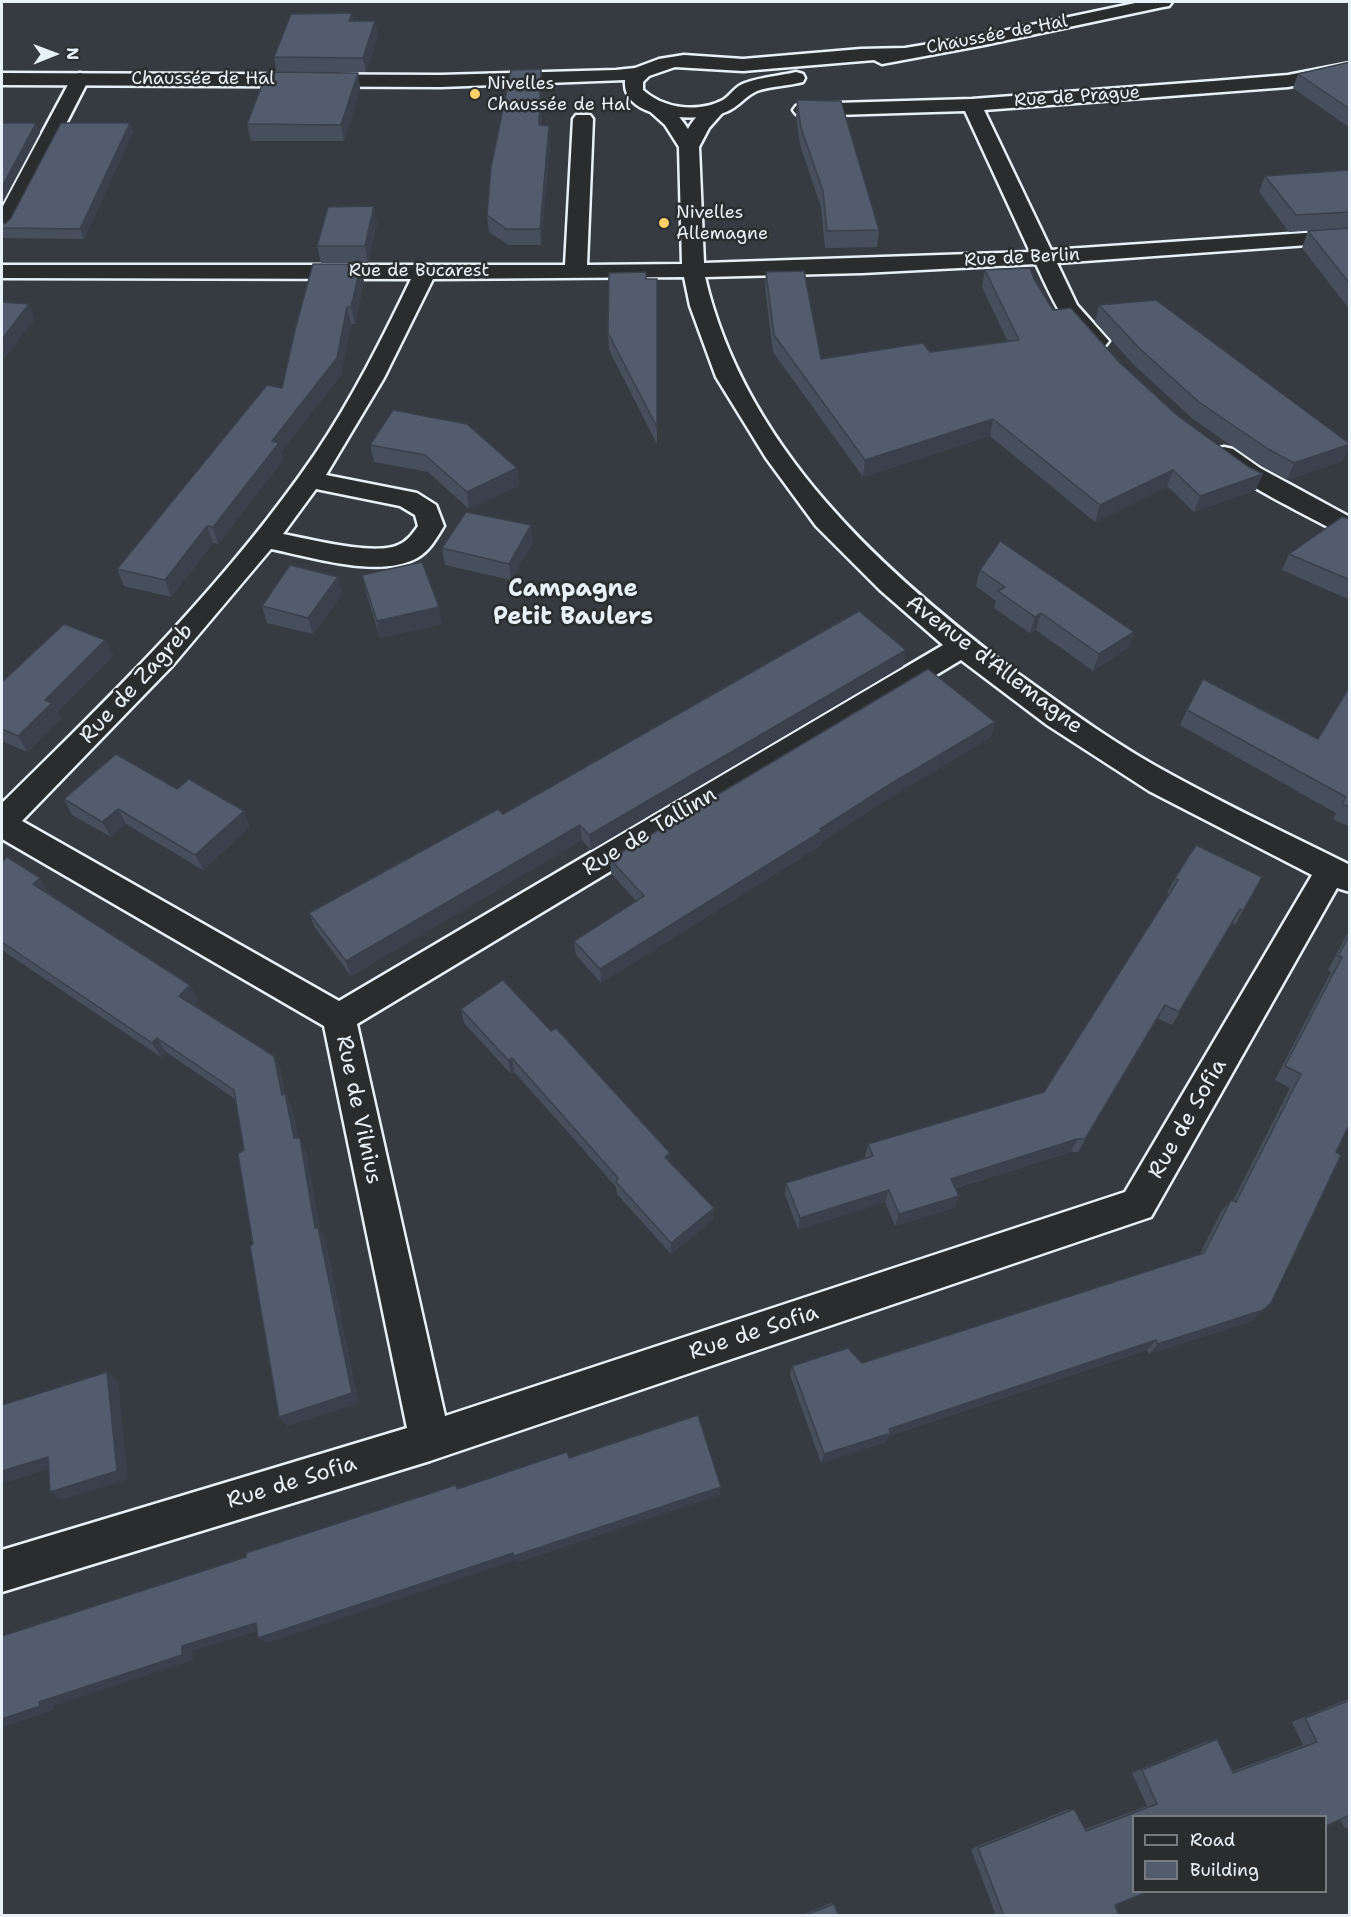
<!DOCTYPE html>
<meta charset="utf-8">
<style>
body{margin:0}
#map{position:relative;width:1351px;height:1917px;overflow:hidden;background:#363b41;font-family:"Shantell Sans",sans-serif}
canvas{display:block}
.frame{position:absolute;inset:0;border:3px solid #e8f1f8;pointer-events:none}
.legend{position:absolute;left:1132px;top:1815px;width:195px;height:78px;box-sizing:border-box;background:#2a2d2e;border:2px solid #767b7f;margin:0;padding:8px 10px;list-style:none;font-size:18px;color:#e8f1f8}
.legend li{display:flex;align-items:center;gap:12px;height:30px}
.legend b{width:30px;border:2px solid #767b7f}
.north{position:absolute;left:24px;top:24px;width:60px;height:60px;-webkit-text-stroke:4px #2a2d2e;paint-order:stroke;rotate:89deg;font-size:16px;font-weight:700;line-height:24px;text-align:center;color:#e8f1f8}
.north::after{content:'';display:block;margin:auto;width:21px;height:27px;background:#e8f1f8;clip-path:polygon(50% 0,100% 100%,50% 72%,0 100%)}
</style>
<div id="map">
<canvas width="1351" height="1917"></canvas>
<div class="frame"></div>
<ul class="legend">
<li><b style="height:8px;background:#2a2d2e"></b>Road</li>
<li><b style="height:16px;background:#535c6c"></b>Building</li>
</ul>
<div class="north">N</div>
</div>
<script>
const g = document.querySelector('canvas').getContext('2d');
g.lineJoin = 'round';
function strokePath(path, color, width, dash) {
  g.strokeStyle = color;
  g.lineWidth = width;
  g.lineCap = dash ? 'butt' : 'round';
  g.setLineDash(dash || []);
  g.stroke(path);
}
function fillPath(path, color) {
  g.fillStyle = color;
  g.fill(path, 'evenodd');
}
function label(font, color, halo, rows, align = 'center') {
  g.font = font + ' "Shantell Sans",sans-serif';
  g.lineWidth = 5;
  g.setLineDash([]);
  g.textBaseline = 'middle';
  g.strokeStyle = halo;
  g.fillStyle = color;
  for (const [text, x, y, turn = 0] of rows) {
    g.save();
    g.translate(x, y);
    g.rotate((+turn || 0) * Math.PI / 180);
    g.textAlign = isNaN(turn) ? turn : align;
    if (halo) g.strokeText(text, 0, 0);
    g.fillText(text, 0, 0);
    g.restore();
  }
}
const minor = new Path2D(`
 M1350,63v12l-62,12 -304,23 67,140 299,-20v12l-293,21 20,42 32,36 -4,5c-31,8 -58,-59 -69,-82l-174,9 -157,4c40,171 177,295 312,396 50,36 101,73 155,102 58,32 118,60 178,90v27l-13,-4 -186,329 -721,244 -428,131v-42l405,-122 -83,-402 -322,-187v-36c111,-109 224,-219 313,-349 37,-55 67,-115 96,-175l-409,-1v-13h563l8,-146 3,-4h14l3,4 -6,146 95,-1 -3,-117 -14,-22 -20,-18 3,-4c18,-4 32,13 40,26 7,-12 19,-27 34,-23l3,4 -16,18 -10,19 5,116 326,-11 -65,-141 -162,5 -7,-2 -3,-4 3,-4 7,-2 169,-5 242,-18 74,-6zM684,277l6,29 26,71 50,81 50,68 64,64 63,55 -604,356 -317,-180 151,-156 98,-116c40,8 109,30 146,9 13,-7 20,-21 27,-32l-8,-21 -19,-12 -91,-18 58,-97 49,-99zM316,489l84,17 15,9 3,11c-5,7 -11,16 -20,19 -23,11 -89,-6 -115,-11zM961,660l86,65 102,66 163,84 -187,317 -680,224 -88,-392z
 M80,73l7,2 2,4 -76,148 -4,4 -7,2v-25l69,-129 2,-4z
 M1224,447l9,2 27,19 90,49v19l-9,-2c-28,-16 -114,-56 -129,-79l3,-6z`);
const major = new Path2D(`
 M1140,2h32l-3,4 -6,1 -179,38 -102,19 -8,-4 -131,11 -68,-4 -26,9 -6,6v8c21,19 55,23 80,10 8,-5 12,-14 22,-17 16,-6 34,-7 51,-11l7,2 2,4 -2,4c-15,4 -32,4 -46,9 -12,5 -18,16 -31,21 -26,10 -105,10 -101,-32l-184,7 -439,-2v-12l439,2 175,-5 19,-2 24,-9 25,-4 59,4 118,-10 44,-1 79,-13z`);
const wall = new Path2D(`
 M352,13l1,8 25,14 -12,37h-89l-3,-15z
 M1350,62v66l-57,-40 5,-14z
 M541,69l1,16 -1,40 8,1 1,16 -9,103h-33l-19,-13 -2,-17z
 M358,73l2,16 -16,52h-93l-4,-17z
 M797,100l82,130 -2,17 -52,1 -4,-41 -21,-62 -4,-29z
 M130,123l3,9 -49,107 -82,-1v-14l4,-1z
 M1350,170v140l-48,-62 6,-17 25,-2 -44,3 -30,-40 6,-16z
 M377,223l-9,40h-47l-4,-17z
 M985,270l50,11 18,29 66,52 137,128 -62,22 -27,-26 -72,36 -105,-86 -127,41 -90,-125 -8,-64 1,-16 55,87 109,-7 78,-10 -26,-55z
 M657,279v165l-48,-94 -1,-17z
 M364,281l-9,43h-4l-10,51 -60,77 2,8 -65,84 -5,-1 -42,54 -47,-11 -7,-17 165,-181z
 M1099,305l251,139 -8,17 -55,19 -26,-14 -68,-47 -59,-54 -39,-43z
 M370,445l147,23 2,17 -50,24 -41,-37 -54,-10z
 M1350,519v81l-68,-30 7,-16z
 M533,542l-22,38 -66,-15 -3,-17z
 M980,570l154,62 -6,16 -35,23 -57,-41 -6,3 -36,-25 2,-7 -20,-15z
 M362,575l80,49 -62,14 -14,-46z
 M338,577l4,17 -29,40 -46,-11 -5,-17z
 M105,640l8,16 -56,56 4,7 -34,33 -25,-11v-59z
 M903,666l-312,184 -9,-10 -231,136 -36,-48 -6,-15 194,-99z
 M1350,686v141l-17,-8 3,-6 -156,-88 7,-15 131,29z
 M995,722l-4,15 -102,61 -68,44 -1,4 -219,137 -25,-28 -2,-14 62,-40 -25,-28 -1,-14z
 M64,799l186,28 -47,43 -77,-46 -15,13 -39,-22z
 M2,862l47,31 -1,1 150,106 -5,5 81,51 6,13 5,25 7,13 6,31 8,13 14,79 5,9 33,164 -71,23 -34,-182 -9,-94 -9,-51 -69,-47 -5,5 -159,-107z
 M1262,877l-27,48 -3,-2 -60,102 -15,-7 -79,134h-7l-116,36 4,8 -5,12 -59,18 -10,-24 -87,28 -13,-36 1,-11 80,-25 -1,-2 3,-12 176,-52 125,-198 -2,-1 8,-15z
 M1350,930v193l-98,198 -103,33 -2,-4 -258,86 -3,6 -65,21 -31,-88 2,-9 70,-3 338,-109 21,-42 10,-12 2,1 57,-113 -15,-8 56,-108 -3,-2 18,-34z
 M461,1009l90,22 119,122v10l43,57 -42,34 -54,-60 -1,-7 -49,-56 -53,-59 -3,2 -47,-51z
 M1350,1698v130h-5l-5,-9 -206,-3 -19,89 4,11h-123l-25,-67 95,-39 8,-1 11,20 62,-23 -15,-33 73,-31 12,-3 16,32 70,-26 -11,-23z
 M1185,1892h17l-4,1h-12z
 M831,1903l3,1 5,12h-40z`);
const shadedWall = new Path2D(`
 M352,13l2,14 -5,-6z
 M375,21l3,14 -12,37 -3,-14z
 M541,69l1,16 -2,56 -1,-16z
 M358,73l2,16 -16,52 -3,-16z
 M36,123l4,10 -38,71v-17z
 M130,123l3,9 -49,107 -4,-10z
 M549,126l1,16 -9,103 -1,-16z
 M374,206l3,17 -9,40 -3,-17z
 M361,264l3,17 -9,43 -4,-17z
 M29,304l6,15 -33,43v-23z
 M347,307l4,17 -10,51 -60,77 2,8 -65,84 -5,-17 59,-86z
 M993,419l-3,17 -127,41 2,-17z
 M1350,444l-8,17 -55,19 7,-17z
 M517,468l2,17 -50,24 -2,-17z
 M1173,470l-6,16 -72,36 5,-17z
 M1263,474l-7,16 -62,22 6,-16z
 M531,525l2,17 -22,38 -2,-16z
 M207,526l6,17 -42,54 -6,-17z
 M338,577l4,17 -29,40 -5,-16z
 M439,607l3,17 -62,14 -3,-17z
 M1041,613l-5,17 -6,3 5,-16z
 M1134,632l-6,16 -35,23 6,-17z
 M105,640l8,16 -56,56 4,7 -34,33 -9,-16 27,-36z
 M906,650l-3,16 -312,184 -2,-15z
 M995,722l-4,15 -102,61 -68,44 -1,4 -219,137 -1,-14 292,-186z
 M118,809l8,15 -15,13 -9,-15z
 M244,811l6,16 -47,43 -8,-15z
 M580,825l2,15 -231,136 -5,-15z
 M40,878l9,15 -7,6 -9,-15z
 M190,985l8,15 -11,10 -8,-14z
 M157,1038l9,14 -5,5 -9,-14z
 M274,1056l6,13 7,34 -2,-10 7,14 8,44 -6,-13 -12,-43z
 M512,1058l2,14 -3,2 -3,-14z
 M300,1138l6,13 14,79 5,9 33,164 -71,23 -8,-9 36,-189z
 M1077,1139l-6,13 -125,38 5,-11z
 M670,1153v12l-5,-8z
 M889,1190l-4,12 -87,28 2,-12z
 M959,1196l-5,12 -59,18 4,-12z
 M714,1208l-1,12 -42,34v-11z
 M1263,1310l-11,11 -103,33 9,-10z
 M1156,1340l-9,10 -258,86 -3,6 -65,21 3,-9 65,-25z
 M107,1372l11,10 10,97 -66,21 -12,-8z
 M48,1457l12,8 -58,19v-13z
 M721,1487l-1,8 -203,68 -1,-3 -249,83 -9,-5 255,-85z
 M256,1623l9,6 -73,22 1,9 -140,46v4l-51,18v-9l37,-17 143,-56z`);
const building = new Path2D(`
 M352,13l-3,8h26l-12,37 -89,-1 17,-43z
 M1350,62v47l-52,-35z
 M541,69l-2,56 10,1 -9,103h-34l-19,-14 4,-48 20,-97z
 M267,72l91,1 -17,52 -94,-1z
 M797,100l44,1 38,129 -52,1 -4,-40 -22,-63z
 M2,123h34l-34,64z
 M61,123h69l-50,106 -78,-1v-4l4,-1 5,-5z
 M1350,170v42l-54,3 -31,-39z
 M374,206l-9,40h-48l11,-39z
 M1350,228v56l-42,-53z
 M313,264h48l-10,43h-4l-10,51 -65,83 7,2 -66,84 -6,-1 -42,54 -48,-11 150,-184 15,3 14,-62z
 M1030,268l5,13 18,29 18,-2 48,54 59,54 69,50 16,8 -63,22 -27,-26 -73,35 -107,-86 -128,41 -91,-125 -8,-63 38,-1 17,88 102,-16 7,9 89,-12 -34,-70z
 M646,272v7h11v148l-49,-94 1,-60z
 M1156,300l194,144 -56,19 -26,-14 -69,-47 -60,-54 -40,-43z
 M2,302l27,2 -27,35z
 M393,410l74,14 50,44 -50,24 -42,-37 -55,-10z
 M466,512l65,13 -22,39 -67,-16z
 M1342,517l8,2v61l-61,-26z
 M1000,541l134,91 -35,22 -58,-41 -6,4 -37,-26 7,-4 -25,-17z
 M422,562l17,45 -62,14 -15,-46z
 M290,565l48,12 -30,41 -46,-12z
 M859,611l47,39 -317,185 -9,-10 -234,136 -37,-48 189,-104 5,5z
 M64,624l41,16 -60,60 7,3 -34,33 -16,-7v-47z
 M928,669l67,53 -103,61 -72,46 2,2 -222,138 -26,-28 70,-45 -34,-37z
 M1203,679l115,60 32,-53v121l-8,-3 4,-7 -159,-87z
 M116,754l61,35 12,-10 55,32 -49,44 -77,-46 -16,13 -38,-23z
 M1196,845l66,32 -19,34 -3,-2 -61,103 -14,-7 -80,134h-8l-126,40 8,17 -60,18 -10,-24 -89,28 -14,-35 87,-27 -5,-12 176,-52 134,-212 -3,-2z
 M7,857l33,21 -7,6 157,101 -11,11 95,60 8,39 3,-2 9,45h6l15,90 3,-1 34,166 -73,24 -29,-171 3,-2 -15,-90 6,-4 -10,-60 -77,-52 -5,5 -150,-101v-80z
 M1350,934v189l-14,29 5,3 -70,148 -8,7 -105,34 -2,-4 -267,89 2,4 -67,21 -32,-88 56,-18 14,15 342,-110 27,-53 5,2 65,-128 -16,-8 57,-109 -4,-1z
 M503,980l48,51 5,-3 114,125 -5,4 49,51 -43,35 -55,-61 2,-4 -106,-120 -4,2 -47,-51z
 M107,1372l10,99 -67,21 -2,-35 -46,14v-66z
 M698,1415l23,72 -207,69 -1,-3 -255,85 -2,-15 -74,23v9l-143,47 1,4 -38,13v-83l244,-79v-4l210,-68 1,4 110,-37 2,6z
 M1350,1700v115l-24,11v-10h-192v76h13l-32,13 4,11h-115l-26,-68 96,-39 12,22 71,-27 -15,-34 75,-31 16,34 84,-31 -12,-24z
 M834,1904l5,12h-36z`);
const markers = [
 [475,94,6,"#ffd166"],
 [664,223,6,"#ffd166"]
];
const farStreetnames = [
 ["Chaussée de Hal",997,35,-11],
 ["Chaussée de Hal",203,79],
 ["Rue de Prague",1077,97,-4],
 ["Rue de Berlin",1022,258,-3],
 ["Rue de Bucarest",419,271]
];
const farPoinames = [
 ["Nivelles",487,84],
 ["Chaussée de Hal",487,105],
 ["Nivelles",676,213],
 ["Allemagne",676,234]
];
const streetNames = [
 ["Avenue d'Allemagne",994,665,37],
 ["Rue de Zagreb",137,684,-47],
 ["Rue de Tallinn",650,832,-31],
 ["Rue de Vilnius",358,1110,78],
 ["Rue de Sofia",1188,1119,-60],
 ["Rue de Sofia",754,1333,-18],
 ["Rue de Sofia",292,1483,-17]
];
const neighbourhoodNames = [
 ["Campagne",573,590],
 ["Petit Baulers",573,618]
];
strokePath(minor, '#e8f1f8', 5);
strokePath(major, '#e8f1f8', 5);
fillPath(minor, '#2a2d2e');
fillPath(major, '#2a2d2e');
fillPath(wall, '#474f5d');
fillPath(shadedWall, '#3a404c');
fillPath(building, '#535c6c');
strokePath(building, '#3a404c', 1.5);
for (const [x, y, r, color] of markers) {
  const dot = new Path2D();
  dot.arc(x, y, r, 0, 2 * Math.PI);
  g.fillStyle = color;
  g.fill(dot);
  strokePath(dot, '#2a2d2e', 2);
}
label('18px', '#e8f1f8', '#2a2d2e', farStreetnames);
label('18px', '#e8f1f8', '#2a2d2e', farPoinames, 'left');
label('22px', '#e8f1f8', '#2a2d2e', streetNames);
label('bold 24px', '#e8f1f8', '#2a2d2e', neighbourhoodNames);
</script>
